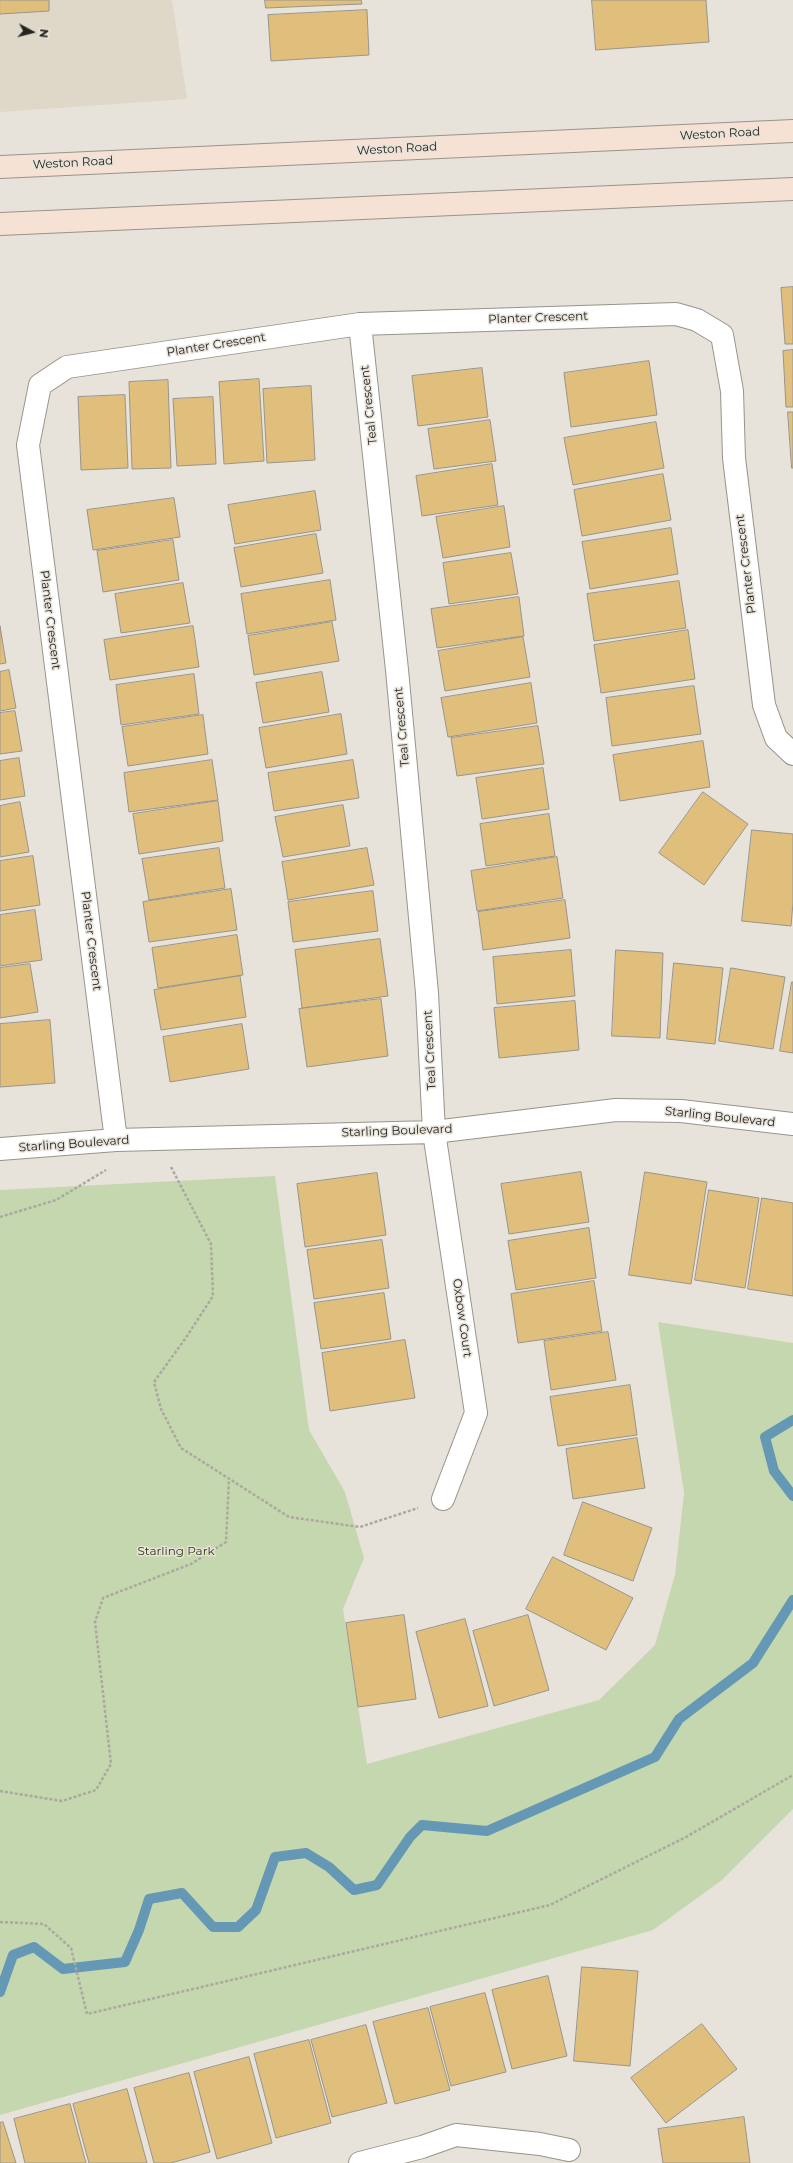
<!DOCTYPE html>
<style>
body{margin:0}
#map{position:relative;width:793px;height:2163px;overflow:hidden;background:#e8e3da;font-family:Montserrat,sans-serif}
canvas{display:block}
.north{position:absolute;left:12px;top:12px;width:40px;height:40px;-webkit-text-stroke:3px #e8e3da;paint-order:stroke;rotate:97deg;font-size:11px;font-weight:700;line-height:16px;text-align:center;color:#252420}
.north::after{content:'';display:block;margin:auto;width:14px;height:18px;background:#252420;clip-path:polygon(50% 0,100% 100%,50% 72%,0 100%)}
</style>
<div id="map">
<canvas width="793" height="2163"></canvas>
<div class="north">N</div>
</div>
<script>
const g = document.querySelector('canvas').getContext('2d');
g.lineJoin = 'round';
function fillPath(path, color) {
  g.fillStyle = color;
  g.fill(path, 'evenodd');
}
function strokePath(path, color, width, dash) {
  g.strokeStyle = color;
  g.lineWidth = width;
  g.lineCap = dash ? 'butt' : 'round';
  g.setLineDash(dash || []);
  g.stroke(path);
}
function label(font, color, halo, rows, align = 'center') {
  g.font = font + ' Montserrat,sans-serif';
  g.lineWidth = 3;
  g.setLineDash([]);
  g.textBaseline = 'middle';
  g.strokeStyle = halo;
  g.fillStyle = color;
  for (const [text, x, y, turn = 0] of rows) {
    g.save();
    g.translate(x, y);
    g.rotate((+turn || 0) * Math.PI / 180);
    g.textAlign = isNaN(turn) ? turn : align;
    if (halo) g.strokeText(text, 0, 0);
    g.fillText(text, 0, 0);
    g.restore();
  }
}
const built = new Path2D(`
 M0,0h172l15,99 -187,13z`);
const green = new Path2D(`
 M275,1176l34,254 36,62 19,66 -21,51 24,155 232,-64 56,-55 20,-70 9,-82 -26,-171 135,21v466l-71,71 -69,50 -653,185v-925z`);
const stream = new Path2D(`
 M793,1420l-28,17 9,34 19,25
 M0,1992l13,-37 21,-8 29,22 62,-7 14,-32 10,-31 33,-6 31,34h25l18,-17 19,-53 31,-4 23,14 25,23 23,-5 33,-48 12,-12 65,6 168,-74 24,-38 74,-56 40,-63`);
const building = new Path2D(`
 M0,0h49v11l-49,3z
 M265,0h96l1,4 -96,4z
 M592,0h114l3,42 -113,8z
 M367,10l2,45 -98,6 -3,-46z
 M793,287v57h-8l-4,-56z
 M793,350v57h-7l-3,-56z
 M649,361l8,54 -86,12 -7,-54z
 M482,368l6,49 -70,9 -6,-50z
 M259,379l5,82 -40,3 -5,-82z
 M168,380l3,88 -39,1 -3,-87z
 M311,386l4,74 -48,3 -4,-74z
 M125,395l3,73 -47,2 -3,-73z
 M213,397l3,67 -39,2 -4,-67z
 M788,412h5v56h-1z
 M490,420l6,41 -62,8 -6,-40z
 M656,422l8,46 -91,17 -9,-47z
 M492,464l6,41 -76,11 -6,-40z
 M663,474l8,46 -89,16 -8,-46z
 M315,491l6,39 -86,14 -7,-39z
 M174,498l6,39 -87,13 -6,-40z
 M504,506l6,41 -67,11 -7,-41z
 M671,528l7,46 -88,15 -8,-47z
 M316,534l7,39 -82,14 -7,-39z
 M173,540l6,40 -76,12 -6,-41z
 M511,553l7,41 -69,10 -6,-41z
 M330,580l6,40 -89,14 -6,-40z
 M679,581l7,47 -92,13 -7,-47z
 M183,583l7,40 -69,10 -6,-39z
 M519,597l5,39 -87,12 -6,-39z
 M332,622l7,39 -85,14 -6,-39z
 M0,626l6,37 -6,1z
 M193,626l6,41 -89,13 -6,-40z
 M688,630l7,49 -94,14 -7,-48z
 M523,637l7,40 -85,14 -7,-40z
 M9,670l7,38 -16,3v-39z
 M322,672l7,40 -66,11 -7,-40z
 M194,674l5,40 -78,11 -5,-40z
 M531,683l6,40 -89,14 -7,-39z
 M694,686l7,48 -89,12 -6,-48z
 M15,711l7,40 -22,3v-41z
 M341,714l6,40 -81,14 -7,-40z
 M203,715l5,39 -80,12 -6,-39z
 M538,726l6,38 -87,12 -6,-38z
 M703,741l7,46 -90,14 -7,-46z
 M19,758l6,38 -25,4v-39z
 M212,760l6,40 -89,12 -5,-39z
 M353,760l6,38 -85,13 -6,-38z
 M543,768l6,41 -67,10 -6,-41z
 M703,792l45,32 -44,61 -45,-32z
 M218,801l5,40 -84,13 -6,-40z
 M20,802l9,50 -29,5v-51z
 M343,805l7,41 -67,11 -8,-40z
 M549,814l6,42 -69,10 -6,-42z
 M752,830l41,4v69l-2,23 -49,-5z
 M219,848l6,40 -76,12 -7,-41z
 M367,848l7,37 -86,15 -6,-38z
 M33,856l7,49 -40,6v-50z
 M557,857l6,41 -86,13 -6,-40z
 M231,889l6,41 -88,12 -6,-40z
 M373,891l5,40 -85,11 -5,-40z
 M565,900l5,38 -87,12 -5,-38z
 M35,910l7,50 -42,6v-51z
 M237,935l6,40 -85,13 -6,-40z
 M380,939l8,57 -86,12 -7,-58z
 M571,950l4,46 -78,8 -4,-47z
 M616,950l47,3 -3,85 -48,-2z
 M674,963l49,5 -8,76 -48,-5z
 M30,964l8,48 -38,6v-50z
 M731,968l54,9 -12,72 -54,-8z
 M240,976l6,41 -85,13 -7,-40z
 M792,982h1v71l-13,-2z
 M381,999l7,57 -81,11 -8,-58z
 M575,1001l4,49 -80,8 -5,-50z
 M50,1020l5,63 -55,4v-63z
 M242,1024l7,45 -79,13 -7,-45z
 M581,1172l8,50 -80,12 -8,-50z
 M645,1172l62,10 -16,102 -62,-9z
 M377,1173l9,62 -81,12 -8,-63z
 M709,1190l50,8 -14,90 -50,-8z
 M762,1198l31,5v93l-45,-7z
 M589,1228l7,50 -80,12 -8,-49z
 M382,1240l7,48 -75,11 -7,-49z
 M594,1281l8,50 -84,12 -7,-49z
 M384,1293l7,46 -70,10 -7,-46z
 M608,1332l8,48 -65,10 -7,-49z
 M405,1340l10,58 -85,13 -8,-58z
 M630,1385l7,50 -79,11 -8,-49z
 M637,1438l8,50 -72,11 -7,-50z
 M583,1502l69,26 -19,53 -69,-26z
 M553,1557l80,41 -27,52 -80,-41z
 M404,1615l12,84 -58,8 -12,-84z
 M528,1615l21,75 -55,16 -21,-75z
 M465,1619l23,87 -49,12 -23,-86z
 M582,1967l56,4 -8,95 -56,-5z
 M548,1976l19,80 -55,13 -20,-79z
 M485,1993l21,79 -55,14 -21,-79z
 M428,2008l22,82 -55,14 -22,-82z
 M702,2024l35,45 -71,54 -35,-45z
 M366,2025l21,78 -55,14 -21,-77z
 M309,2040l22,83 -55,15 -22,-84z
 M249,2057l23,86 -55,16 -23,-87z
 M189,2073l21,79 -39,11h-17l-20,-75z
 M127,2089l20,74h-58l-16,-59z
 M70,2104l16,59h-61l-11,-44z
 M744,2117l6,46h-87l-5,-34z
 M3,2122l13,41h-16v-40z`);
const path = new Path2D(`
 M171,1167l40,77 2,52 -28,43 -31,43 7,27 20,39 108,69 71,10 58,-19
 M0,1217l56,-17 50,-30
 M0,1791l62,10 34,-11 15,-26 -16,-142 8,-24 88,-34 35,-22 3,-63
 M0,1922l44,2 27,24 16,66 463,-109 136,-68 107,-62`);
const minor = new Path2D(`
 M360,324l37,346 30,323 7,139 42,281 -33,86
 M116,1140l-88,-695 12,-60 27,-18 293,-43 316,-10 21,6 25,15 10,56 2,67 30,247 12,33 17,16
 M0,1149l116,-9 318,-8 182,-22 65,1 112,13
 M360,2163l62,-16 34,-12 84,9 29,6`);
const secondary = new Path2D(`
 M0,167l793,-36
 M0,224l793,-35`);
const streetNames = [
 ["Weston Road",720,134,-3],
 ["Weston Road",397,149,-3],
 ["Weston Road",73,163,-3],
 ["Planter Crescent",538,318,-2],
 ["Planter Crescent",216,345,-9],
 ["Teal Crescent",369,405,-96],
 ["Planter Crescent",746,564,-97],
 ["Planter Crescent",50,620,83],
 ["Teal Crescent",402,727,-95],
 ["Planter Crescent",91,941,83],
 ["Teal Crescent",430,1050,-93],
 ["Starling Boulevard",720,1117,6],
 ["Starling Boulevard",397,1131,-2],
 ["Starling Boulevard",74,1144,-4],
 ["Oxbow Court",462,1318,82]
];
const parkNames = [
 ["Starling Park",176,1551]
];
fillPath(built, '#dfd7c7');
fillPath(green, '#c5d7ae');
strokePath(stream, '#6598b4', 10);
fillPath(building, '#e0bf7c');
strokePath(building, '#98948c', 1);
strokePath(minor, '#98938b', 24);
strokePath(secondary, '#98938b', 24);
strokePath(path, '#aca8a0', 2.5, [3, 2]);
strokePath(minor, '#fff', 22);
strokePath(secondary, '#f6e2d4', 22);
label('12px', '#252420', '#e8e3da', streetNames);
label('12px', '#2b3c0c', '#e8e3da', parkNames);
</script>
